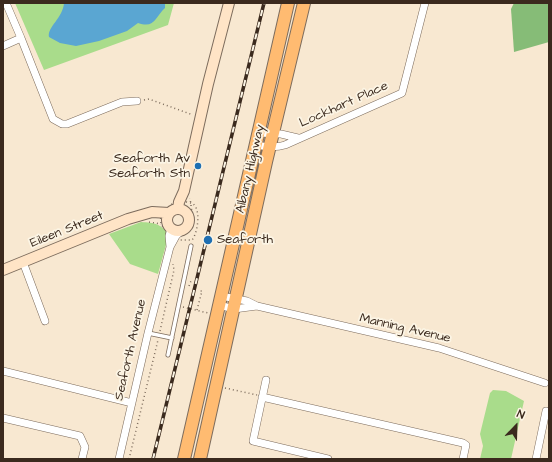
<!DOCTYPE html>
<style>
body{margin:0}
#map{position:relative;width:552px;height:462px;overflow:hidden;background:#f8e8d1;font-family:"Architects Daughter",sans-serif}
canvas{display:block}
.frame{position:absolute;inset:0;border:4px solid #3b2a1e;pointer-events:none}
.north{position:absolute;left:496px;top:406px;width:40px;height:40px;-webkit-text-stroke:3px #fcf5e5;paint-order:stroke;rotate:23deg;font-size:11px;font-weight:700;line-height:16px;text-align:center;color:#3b2a1e}
.north::after{content:'';display:block;margin:auto;width:14px;height:18px;background:#3b2a1e;clip-path:polygon(50% 0,100% 100%,50% 72%,0 100%)}
</style>
<div id="map">
<canvas width="552" height="462"></canvas>
<div class="frame"></div>
<div class="north">N</div>
</div>
<script>
const g = document.querySelector('canvas').getContext('2d');
g.lineJoin = 'round';
function fillPath(path, color) {
  g.fillStyle = color;
  g.fill(path, 'evenodd');
}
function strokePath(path, color, width, dash) {
  g.strokeStyle = color;
  g.lineWidth = width;
  g.lineCap = dash ? 'butt' : 'round';
  g.setLineDash(dash || []);
  g.stroke(path);
}
function label(font, color, halo, rows, align = 'center') {
  g.font = font + ' "Architects Daughter",sans-serif';
  g.lineWidth = 3.5;
  g.setLineDash([]);
  g.textBaseline = 'middle';
  g.strokeStyle = halo;
  g.fillStyle = color;
  for (const [text, x, y, turn = 0] of rows) {
    g.save();
    g.translate(x, y);
    g.rotate((+turn || 0) * Math.PI / 180);
    g.textAlign = isNaN(turn) ? turn : align;
    if (halo) g.strokeText(text, 0, 0);
    g.fillText(text, 0, 0);
    g.restore();
  }
}
const green = new Path2D(`
 M15,3h159l-6,22 -124,45z
 M141,222c14,1 18,1 28,12l-11,40 -28,-10 -21,-30z
 M493,390l13,1 18,10 -13,58h-31l3,-13 -3,-12 10,-41z`);
const forest = new Path2D(`
 M514,3h35v39l-35,10 -3,-43z`);
const water = new Path2D(`
 M64,3h101v5c-10,9 -10,21 -27,15l-11,8 -28,10 -23,5 -16,-3 -11,-6c-2,-10 14,-19 15,-34z`);
const path = new Path2D(`
 M144,100l5,-1 44,16
 M174,202c5,0 15,-1 19,2 8,5 5,29 -1,36h-12c-3,-6 -8,-4 -14,-4v-5l-5,-7 -1,-16h8z
 M149,222l12,2
 M189,229l4,-9 -3,-22
 M189,286l2,-5
 M183,307l25,6
 M197,310l5,-19h-2
 M160,331l14,-61 -1,-6
 M225,388l32,7
 M129,459l29,-119`);
const lane = new Path2D(`
 M148,333l24,5
 M168,355l23,-109`);
const street = new Path2D(`
 M21,38l32,81 9,5h5l55,-22 15,-1
 M3,46l18,-8 -15,-35
 M258,133l23,1 17,4
 M255,145c11,2 20,3 30,0l117,-52 23,-90
 M170,247l-1,-11 2,-8
 M23,262l22,59
 M221,296l26,5 10,5 182,42 106,35
 M219,305l15,4 23,-3
 M3,371l129,32
 M266,380l-13,61 75,18
 M262,397l201,46 3,2 -3,14
 M3,418l77,18 5,11 -3,12
 M119,459l29,-126 22,-86 6,-11 6,-6
 M536,459l10,-48`);
const secondary = new Path2D(`
 M178,209l1,-7 5,-11 24,-107 21,-81
 M167 220a11 11 0 1 1 22 0a11 11 0 1 1-22 0Z
 M3,270l125,-51 24,-7 17,1`);
const highway = new Path2D(`
 M184,459l104,-456
 M200,459l66,-297 38,-159`);
const rail = new Path2D(`
 M153,459l111,-456`);
const markers = [
 [198,166,4,"#1f6fb2"],
 [208,240,5,"#1f6fb2"]
];
const streetNames = [
 ["Lockhart Place",344,105,-24],
 ["Albany Highway",251,169,-77],
 ["Eileen Street",67,230,-22],
 ["Manning Avenue",405,329,13],
 ["Seaforth Avenue",131,350,-77]
];
const poiNames = [
 ["Seaforth Av",190,159],
 ["Seaforth Stn",190,174],
 ["Seaforth",217,240,"left"]
];
fillPath(green, '#a9dc8b');
fillPath(forest, '#86bc77');
fillPath(water, '#5aa6d2');
strokePath(lane, '#7d6c5d', 5);
strokePath(street, '#7d6c5d', 8);
strokePath(secondary, '#7d6c5d', 12);
strokePath(highway, '#7d6c5d', 14);
strokePath(path, '#7d6c5d', 1.5, [1, 3]);
strokePath(lane, '#fff', 3.5);
strokePath(street, '#fff', 7);
strokePath(secondary, '#ffe4c6', 10);
strokePath(highway, '#ffbb71', 12);
strokePath(rail, '#3b2a1e', 3.5);
strokePath(rail, '#fcf5e5', 2, [6]);
for (const [x, y, r, color] of markers) {
  const dot = new Path2D();
  dot.arc(x, y, r, 0, 2 * Math.PI);
  g.fillStyle = color;
  g.fill(dot);
  strokePath(dot, '#fcf5e5', 1.5);
}
label('13px', '#3b2a1e', '#fcf5e5', streetNames);
label('13px', '#3b2a1e', '#fcf5e5', poiNames, 'right');
</script>
